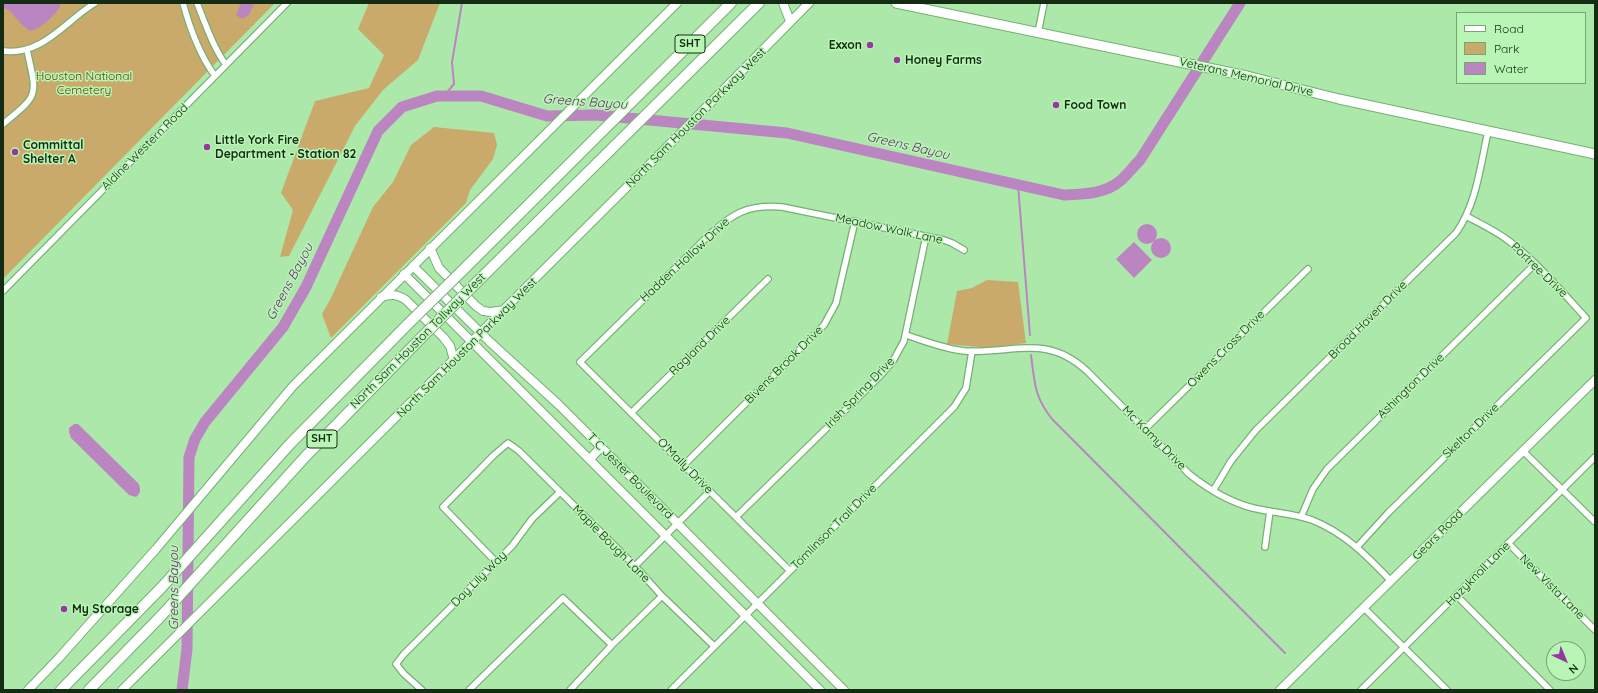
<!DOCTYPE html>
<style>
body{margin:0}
#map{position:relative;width:1598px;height:693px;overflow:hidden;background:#ace8a9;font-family:Quicksand,sans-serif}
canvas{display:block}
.frame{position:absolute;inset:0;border:4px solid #152c14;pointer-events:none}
.legend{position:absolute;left:1456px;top:12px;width:130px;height:72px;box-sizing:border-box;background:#b9f6b6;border:1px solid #77a575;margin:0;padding:5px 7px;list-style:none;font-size:12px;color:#152c14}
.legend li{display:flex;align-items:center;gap:8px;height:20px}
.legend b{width:20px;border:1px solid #77a575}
.north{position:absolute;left:1546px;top:641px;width:40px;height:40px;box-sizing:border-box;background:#b9f6b6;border:1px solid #77a575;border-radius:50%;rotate:136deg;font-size:11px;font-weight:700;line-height:16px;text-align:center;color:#152c14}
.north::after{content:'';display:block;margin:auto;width:14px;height:18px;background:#9738a1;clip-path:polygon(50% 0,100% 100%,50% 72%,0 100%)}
</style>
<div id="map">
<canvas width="1598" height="693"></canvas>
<div class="frame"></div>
<ul class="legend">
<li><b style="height:5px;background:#fff"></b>Road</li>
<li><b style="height:11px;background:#caaa6b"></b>Park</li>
<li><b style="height:11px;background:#bb85c1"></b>Water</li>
</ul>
<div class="north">N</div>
</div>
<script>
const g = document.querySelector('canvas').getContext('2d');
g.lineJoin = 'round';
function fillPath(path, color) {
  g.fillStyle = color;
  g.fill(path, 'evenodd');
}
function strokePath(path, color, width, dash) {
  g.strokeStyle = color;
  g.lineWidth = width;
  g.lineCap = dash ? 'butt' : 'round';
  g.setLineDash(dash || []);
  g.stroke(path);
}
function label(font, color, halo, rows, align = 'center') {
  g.font = font + ' Quicksand,sans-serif';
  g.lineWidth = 3;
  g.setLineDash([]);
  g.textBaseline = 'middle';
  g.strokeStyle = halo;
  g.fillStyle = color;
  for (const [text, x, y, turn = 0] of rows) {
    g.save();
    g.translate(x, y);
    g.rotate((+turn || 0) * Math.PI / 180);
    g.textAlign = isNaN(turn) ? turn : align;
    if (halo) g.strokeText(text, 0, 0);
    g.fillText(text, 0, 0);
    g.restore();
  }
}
const green = new Path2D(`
 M3,3h272l-272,276z
 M369,3h71l-22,57 -35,30 -28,36 -66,130 -9,1 13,-47 -12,-17 34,-92 54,-13 15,-33 -26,-26z
 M434,127l60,6 3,12 -4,14 -23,31 -4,13 -135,135 -9,-24 9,-16 42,-91 20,-25 18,-37z
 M987,280l31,2 8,61 -38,5 -41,-4 10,-53 15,-3z`);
const water = new Path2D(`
 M3,3h58c-2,10 -20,25 -30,28 -12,-5 -16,-19 -28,-24z
 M241,3h13l-5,12 -7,4 -6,-4z
 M1137 234a10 10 0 1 1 20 0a10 10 0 1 1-20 0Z
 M1151 248a10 10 0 1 1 20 0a10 10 0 1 1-20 0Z
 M1134,242l18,18 -18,18 -18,-19z
 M74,424h4l60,59c3,5 3,10 -2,14l-7,-2 -58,-57 -2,-6v-4z`);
const stream = new Path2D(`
 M444,96l10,-12 -2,-22 10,-59
 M1018,185l12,150
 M1031,355c4,29 3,41 21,64l233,234`);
const river = new Path2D(`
 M182,690l5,-41 2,-192 6,-18 10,-17 78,-95 23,-40 72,-156 24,-24 35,-11h44l66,20 49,-1 191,18 277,62c19,-1 41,-1 56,-14 7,-6 13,-14 20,-21l100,-157`);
const minor = new Path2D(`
 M183,3c7,26 16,51 32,73
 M197,3c8,20 16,44 29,62
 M1038,33l6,-30
 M3,51c40,5 62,-30 92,-48
 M3,124c37,-30 34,-28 24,-74
 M3,291l284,-288
 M906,335c19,6 38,14 59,16 48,3 81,-18 122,20l102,103c19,15 40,28 64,34 20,5 40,5 59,12 33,13 55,36 79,61
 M631,413l137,-134
 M1145,429l163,-160
 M1523,451l72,71
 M684,465l140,-140 12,-22 19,-82
 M1213,491l18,-30 25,-31 200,-197c21,-30 24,-67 32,-101
 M736,517l144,-141 13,-15 11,-20 22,-105
 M1301,517l12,-28 14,-20 208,-205
 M1508,543l87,87
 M1265,547l5,-36
 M1357,547l31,-34 198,-195c-24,-26 -48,-55 -77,-77 -13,-10 -28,-17 -43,-25
 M496,562l-53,-55 51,-52 14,-12 11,8 116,115 27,30 52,50
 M635,566l75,-75
 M790,571l-210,-209 128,-126c24,-22 39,-32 74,-29l162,33 8,3 12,7
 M1456,595l94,95
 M1364,608l83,82
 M422,690l-18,-16 -8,-10 8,-10 108,-108 20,-27 28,-27
 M469,690l94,-92 49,47
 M570,690l42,-45 50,-49
 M671,690l283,-283 12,-19 6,-37
 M1361,690l234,-233`);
const secondary = new Path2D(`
 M783,3l7,18
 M430,248l9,20 37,38 7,5 8,1 13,-2
 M413,266l77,76 69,63 285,285
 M404,274l416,416
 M381,297c10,-3 16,-3 25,3l38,38 6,8 4,14
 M590,459l11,-12
 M28,690l30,-31 98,-110 137,-163 384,-383
 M122,690l542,-540 145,-147
 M1280,690l315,-310`);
const primary = new Path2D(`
 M896,3l351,73 92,23 256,55`);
const motorway = new Path2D(`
 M461,272l270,-269
 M474,285l285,-282
 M61,690l101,-103 128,-143 117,-119
 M89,690l73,-75 143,-158 116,-119`);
const motorwayBridge = new Path2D(`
 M407,325l54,-53
 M421,338l53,-53`);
const markers = [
 [870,45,4,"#9738a1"],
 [897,60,4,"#9738a1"],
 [1056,105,4,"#9738a1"],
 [207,147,4,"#9738a1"],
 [15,152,4,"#9738a1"],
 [64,609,4,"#9738a1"]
];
const shields = [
 [690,44,30],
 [322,439,30]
];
const shieldNames = [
 ["SHT",690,44],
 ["SHT",322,439]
];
const poiNames = [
 ["Exxon",862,45,"right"],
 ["Honey Farms",905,60],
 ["Food Town",1064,105],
 ["Little York Fire",215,140],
 ["Department - Station 82",215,154],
 ["Committal",23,145],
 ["Shelter A",23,159],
 ["My Storage",72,609]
];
const parkNames = [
 ["Houston National",84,76],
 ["Cemetery",84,90]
];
const streetNames = [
 ["Veterans Memorial Drive",1246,77,13],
 ["North Sam Houston Parkway West",696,118,-45],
 ["Aldine Western Road",145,147,-45],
 ["Meadow Walk Lane",889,229,12],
 ["Hadden Hollow Drive",685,260,-43],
 ["Portree Drive",1539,270,44],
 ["Broad Haven Drive",1368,320,-45],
 ["North Sam Houston Tollway West",418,341,-45],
 ["Ragland Drive",700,346,-44],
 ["North Sam Houston Parkway West",467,348,-45],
 ["Owens Cross Drive",1226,349,-45],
 ["Bivens Brook Drive",784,365,-45],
 ["Ashington Drive",1411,386,-44],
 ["Irish Spring Drive",860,393,-46],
 ["Skelton Drive",1471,431,-44],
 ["Mc Kamy Drive",1154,438,45],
 ["O'Mally Drive",685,466,45],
 ["T C Jester Boulevard",630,476,45],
 ["Tomlinson Trail Drive",834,527,-45],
 ["Gears Road",1438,535,-45],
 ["Maple Bough Lane",611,544,45],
 ["Hazyknoll Lane",1478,574,-45],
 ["Day Lily Way",479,579,-45],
 ["New Vista Lane",1552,587,45]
];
const waterNames = [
 ["Greens Bayou",585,102,4],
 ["Greens Bayou",908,146,13],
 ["Greens Bayou",290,282,-62],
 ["Greens Bayou",174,588,-90]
];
fillPath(green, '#caaa6b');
fillPath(water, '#bb85c1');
strokePath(stream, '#bb85c1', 2);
strokePath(river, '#bb85c1', 11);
strokePath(minor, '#75b074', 8);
strokePath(secondary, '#75b074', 10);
strokePath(primary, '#75b074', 11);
strokePath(motorway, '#75b074', 12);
strokePath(minor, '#fff', 5.5);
strokePath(secondary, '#fff', 8);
strokePath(primary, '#fff', 9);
strokePath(motorway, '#fff', 10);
strokePath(motorwayBridge, '#75b074', 12, []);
strokePath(motorwayBridge, '#fff', 10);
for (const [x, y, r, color] of markers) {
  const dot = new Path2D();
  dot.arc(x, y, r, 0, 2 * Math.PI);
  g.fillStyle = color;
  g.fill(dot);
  strokePath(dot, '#b9f6b6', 1.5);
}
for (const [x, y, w] of shields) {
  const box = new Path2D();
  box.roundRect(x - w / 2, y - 9, w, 18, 3);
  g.fillStyle = '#b9f6b6';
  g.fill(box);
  strokePath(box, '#152c14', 1);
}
label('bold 11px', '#152c14', null, shieldNames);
label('bold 12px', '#152c14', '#b9f6b6', poiNames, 'left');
label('12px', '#5e4505', '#b9f6b6', parkNames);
label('12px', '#152c14', '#b9f6b6', streetNames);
label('italic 13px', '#6a2972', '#b9f6b6', waterNames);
</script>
